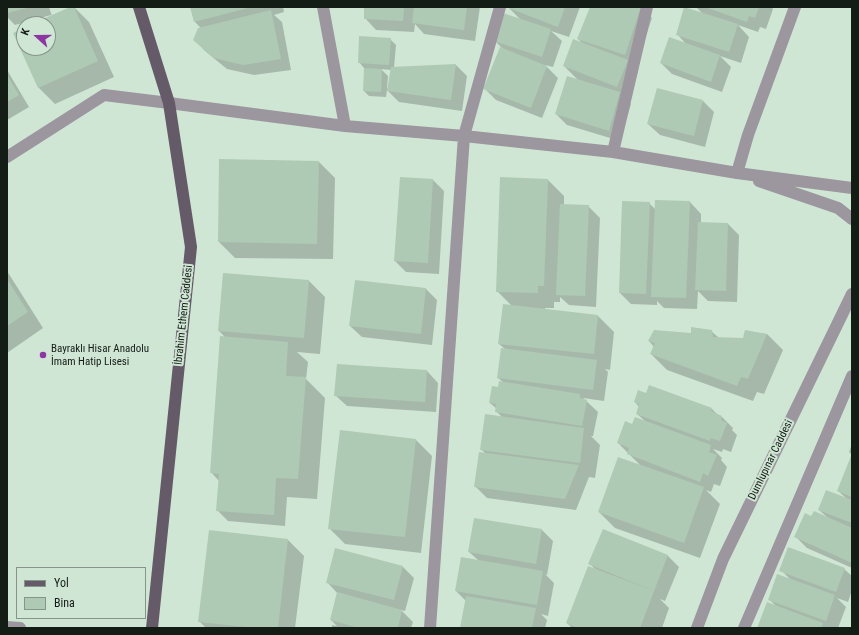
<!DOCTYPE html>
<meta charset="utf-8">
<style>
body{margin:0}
#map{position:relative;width:859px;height:635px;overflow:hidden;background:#d0e6d5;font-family:"Roboto Condensed",sans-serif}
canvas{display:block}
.frame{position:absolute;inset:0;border:8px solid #141c16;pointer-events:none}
.legend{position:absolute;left:16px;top:567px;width:130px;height:52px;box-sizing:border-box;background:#d0e6d5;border:1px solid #859589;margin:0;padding:5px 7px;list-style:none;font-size:12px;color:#141c16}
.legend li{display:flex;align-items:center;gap:8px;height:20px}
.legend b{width:20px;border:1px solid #859589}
.north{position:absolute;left:16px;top:16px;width:40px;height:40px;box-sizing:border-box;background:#d0e6d5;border:1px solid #859589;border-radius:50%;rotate:291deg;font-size:11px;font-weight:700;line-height:16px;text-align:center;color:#141c16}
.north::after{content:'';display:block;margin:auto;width:14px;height:18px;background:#8d36a3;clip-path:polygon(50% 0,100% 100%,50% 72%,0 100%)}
</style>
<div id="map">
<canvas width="859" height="635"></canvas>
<div class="frame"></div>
<ul class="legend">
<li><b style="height:5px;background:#655a68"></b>Yol</li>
<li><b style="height:11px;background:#aec9b4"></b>Bina</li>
</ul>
<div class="north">K</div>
</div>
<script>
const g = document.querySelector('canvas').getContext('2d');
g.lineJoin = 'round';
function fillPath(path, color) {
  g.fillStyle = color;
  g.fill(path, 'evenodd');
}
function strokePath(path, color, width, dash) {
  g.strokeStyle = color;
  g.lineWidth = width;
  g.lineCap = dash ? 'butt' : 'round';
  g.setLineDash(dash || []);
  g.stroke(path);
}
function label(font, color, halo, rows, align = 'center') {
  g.font = font + ' "Roboto Condensed",sans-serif';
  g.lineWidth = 4;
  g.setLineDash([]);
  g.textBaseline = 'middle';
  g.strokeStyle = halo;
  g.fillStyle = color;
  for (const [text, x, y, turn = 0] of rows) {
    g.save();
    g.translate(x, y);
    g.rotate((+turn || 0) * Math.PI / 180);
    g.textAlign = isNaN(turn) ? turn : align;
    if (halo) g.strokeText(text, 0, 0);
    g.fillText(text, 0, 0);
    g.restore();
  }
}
const shadow = new Path2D(`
 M7,7h42l3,9 22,-9 15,15 25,55 -59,27 -16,-16 -25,-55 10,-4v19h24v-24h-13l17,-8 -1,-1 -36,10 -8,-8z
 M191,7h92l1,5 -10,3 8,7 9,48 -37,5 -27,-6 -22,-18 -11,-12 7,-11 -7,-7z
 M365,7h115l-5,34 -51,-7 -9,-10 -1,8 -38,-2 -11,-12z
 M509,7h71l-11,30 -18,-6 11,10 -9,26 -8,-2 13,13 -16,40 -46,-18 -11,-11 19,-39 -9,-9 26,-21 -12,-12z
 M591,7h50l11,11 -16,48 -5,-2 7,8 -9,25 -8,-2 10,9 -11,37 -53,-16 -11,-11 22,-34 -14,-14 20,-21 -6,-6z
 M696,7h75l2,2 -7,20 -6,-2 -2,5 -20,-7 11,12 -8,26 -21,-7 11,11 -9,25 -50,-18 -11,-11 25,-19 -9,-10 26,-20z
 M390,39l6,6 -2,23 62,-3 11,11 -5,35 -63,-9 -12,-12 -1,7 -17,-1 -5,-5v-23l-5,-6zM381,69l10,1 -3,19 -1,-1 1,-12z
 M7,70l22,37 -22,13z
 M703,101l11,11 -9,35 -45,-12 -12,-11z
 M319,162l16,16 -2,81 -98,-1 -16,-16z
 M401,178l32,2 11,11 -5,83 -33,-2 -11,-11z
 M548,180l16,16v9l24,1 12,12 -4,89 -27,-2 -9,-8v5h-6v6h-9v2l53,6 16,16 -4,38 -5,-1 3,3 -4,29 -21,-3 15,14 -5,24h-2l9,9 -5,33 -6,-1 -13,33 -89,-12 -12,-12 11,-32 -5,-5 22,-31 -7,-7 1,-2 -7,-6 13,-21 -5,-4 7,-29 -6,-5 13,-38 -15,-15z
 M690,202l11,12v9l27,1 11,11 -2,67 -29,-1 -10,-10 -1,18 -33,-1 -7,-7v4l-26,-1 -11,-11 29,-90 7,7z
 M7,271l36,57 -36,25z
 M309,281l16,16 -5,57 -23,-2 11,10 -2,17 19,19 -8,101 -30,-2 -2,29 -57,-5 -11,-11 2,-29 -8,-9 15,-134 -7,-7z
 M426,289l11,11 -5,45 -70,-8 -12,-11z
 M711,331l8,7 25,1 1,-8 22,3 16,16 -19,44 -7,-2 -4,9 -86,-31 -16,-16 3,-7 -5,-6z
 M427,371l11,12 -2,29 -89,-6 -12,-11z
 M635,402l77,7 6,6 4,2 11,11 -1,2 5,5 -6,17 -8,-3 -1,3 -9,-3 9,9 -1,2 6,7 -7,19 -6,-2 -3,8 -5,-2 14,14 -20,54 -85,-30 -16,-16 41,-47 -22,-22 15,-18 12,-4 -8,-7 2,-7z
 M416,440l16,16 -11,97 -76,-9 -16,-16z
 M852,444v11l-3,-3z
 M852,458v110l-45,-20 -11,-11 16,-19h16l-9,-8 27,-12 -8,-7z
 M542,530l11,11 -6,34 -2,-1 9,9 -6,33 -7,-2 6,6 -2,8h-84l5,-27 -10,-10 22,-31 -9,-8z
 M288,540l16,16 -9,72h-89l-7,-7z
 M336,549l67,18 11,11 -9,33 -4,-1 12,12 -2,6h-79v-3l5,1 -6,-6 7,-26 -11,-12z
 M668,556l11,11 -14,34 -5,-2 9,9 -7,20h-90l-5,-5 29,-53 -6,-6z
 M844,569l8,7v14l-4,12 -11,-4 9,9 -8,21h-80l18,-22 -7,-7 21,-20 -9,-9z`);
const building = new Path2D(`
 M7,7h20v1l-20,5z
 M70,7h4l24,54 -60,27 -25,-55 11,-5v20h24v-24h-16z
 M190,7h58v1l-54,14z
 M364,7h40l-1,14 -39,-2z
 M414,7h53l-3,23 -52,-7z
 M506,7h59l-7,20z
 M590,7h51l-16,48 -48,-16z
 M684,7l54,17 -9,28 -53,-17z
 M705,7h54l-4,11 -6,-2 -2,6z
 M271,10l10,49 -38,6 -29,-7 -21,-18 5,-12z
 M503,13l48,16 -9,28 -48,-16z
 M359,36l32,2 -2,27 -31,-2z
 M669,37l51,18 -9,27 -51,-19z
 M573,39l55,21 -11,27 -54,-21z
 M500,47l47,19 -16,42 -48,-19z
 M456,64l-5,36 -64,-9 4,-24z
 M364,68l18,1 -1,23 -18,-1z
 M7,75l12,20 -12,7z
 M567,76l53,16 -11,39 -54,-17z
 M657,88l46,12 -9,36 -47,-12z
 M219,159l100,2 -2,83 -99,-2z
 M400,177l33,2 -5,84 -34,-2z
 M500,177l48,2 -4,107h-6v7l-42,-1z
 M655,200l35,1 -4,97 -35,-1z
 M622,201l28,1 -4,92 -27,-1z
 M560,204l29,1 -4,91 -29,-1z
 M698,222l30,1 -2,68 -31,-1z
 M223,273l86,7 -5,58 -86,-7z
 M7,279l21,33 -21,14z
 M355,280l71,8 -5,46 -72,-8z
 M503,304l95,11 -4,39 -96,-10z
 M691,327l21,3 1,7 30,1 2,-8 22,4 -19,45 -7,-2 -4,9 -87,-32 5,-11 -7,-2 6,-11 37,3z
 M220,336l68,6 -2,34 20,1 -8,102 -22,-1 -2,37 -58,-4 3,-37 -9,-1z
 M501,348l96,12 -4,30 -96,-12z
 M337,364l90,6 -2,32 -91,-6z
 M499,381l81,13v4l7,2 -5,26 -87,-14 1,-8 -7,-1 3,-17 6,1z
 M649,385l63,23 -1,3 11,5 -1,4 6,3 -7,18 -9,-3 -1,3 -74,-27 3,-10 -5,-2 4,-12 8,3z
 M485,414l99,14 -4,35 -100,-13z
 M635,417l76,28 -2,7 8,3 -9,21 -5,-3 -3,9 -73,-28 2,-6 -12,-5 8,-22 7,3z
 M340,430l76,9 -11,98 -77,-8z
 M479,452l100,13 -14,34 -91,-12z
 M851,456l1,1v40l-15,-6z
 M618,457l86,30 -20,56 -86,-31z
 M826,490l26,10v23l-34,-13z
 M814,511l38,17v35l-58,-26 11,-24 6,3z
 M474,518l68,11 -6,35 -68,-12z
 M603,529l65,26 -14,36 -66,-27z
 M209,530l79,9 -10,89h-22l-58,-6z
 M788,547l57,21 -9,24 -57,-21z
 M335,548l68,18 -9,34 -68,-17z
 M461,557l82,14 -6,34 -82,-14z
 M588,566l66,25 -14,37h-62l-12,-5z
 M777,574l58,21 -9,26 -58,-21z
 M337,592l65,18 -4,18h-39l-29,-8z
 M466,596l70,12 -4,20h-72z
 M767,602l56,21 -2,5h-64z`);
const minor = new Path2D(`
 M323,7l22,119
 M613,152l34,-145
 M7,157l97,-62 65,8 176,23 119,10 149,16 124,21 115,15
 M737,173l11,-38 47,-128
 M759,181l79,27 14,11
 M7,627l13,1
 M430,628l34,-492 36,-129
 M697,628l26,-69 129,-265
 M744,628l108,-252`);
const major = new Path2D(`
 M139,7l30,96 22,144 -39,381`);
const markers = [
 [43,355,4,"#8d36a3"]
];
const streetNames = [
 ["İbrahim Ethem Caddesi",184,315,-84],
 ["Dumlupınar Caddesi",771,460,-64]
];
const poiNames = [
 ["Bayraklı Hisar Anadolu",51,349],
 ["İmam Hatip Lisesi",51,362]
];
fillPath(shadow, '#0003');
fillPath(building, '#aec9b4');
strokePath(minor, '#9c969e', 12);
strokePath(major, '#655a68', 12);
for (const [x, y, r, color] of markers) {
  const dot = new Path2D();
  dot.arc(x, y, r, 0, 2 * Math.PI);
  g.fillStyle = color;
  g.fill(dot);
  strokePath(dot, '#d0e6d5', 1.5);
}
label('11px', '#141c16', '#d0e6d5', streetNames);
label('11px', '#141c16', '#d0e6d5', poiNames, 'left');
</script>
